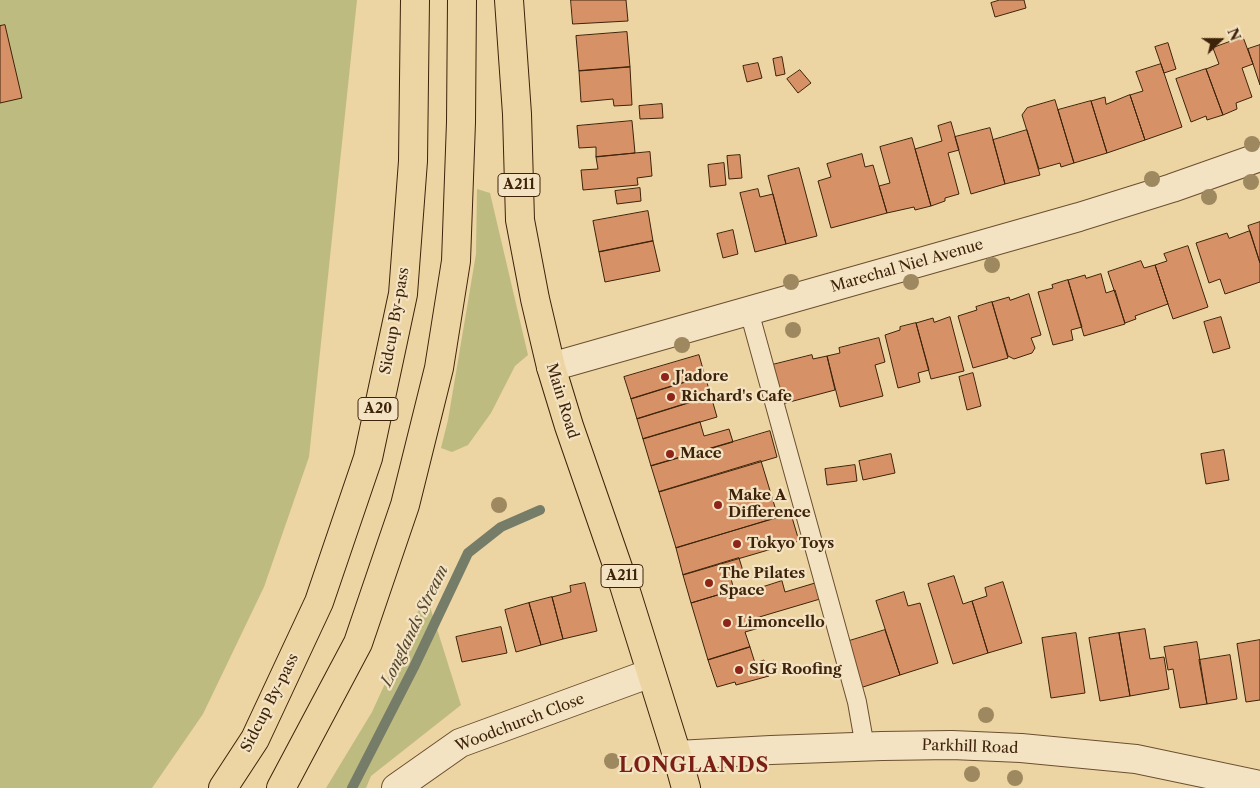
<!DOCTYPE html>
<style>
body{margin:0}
#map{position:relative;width:1260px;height:788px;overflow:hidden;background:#edd4a3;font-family:"Libre Caslon Text",serif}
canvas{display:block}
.north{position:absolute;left:1195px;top:15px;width:50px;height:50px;-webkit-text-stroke:4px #f3e3c3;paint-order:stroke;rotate:68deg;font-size:14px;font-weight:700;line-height:20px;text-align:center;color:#3e230a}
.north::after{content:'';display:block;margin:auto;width:18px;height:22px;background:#3e230a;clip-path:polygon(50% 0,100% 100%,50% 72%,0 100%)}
</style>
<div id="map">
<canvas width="1260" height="788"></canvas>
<div class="north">N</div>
</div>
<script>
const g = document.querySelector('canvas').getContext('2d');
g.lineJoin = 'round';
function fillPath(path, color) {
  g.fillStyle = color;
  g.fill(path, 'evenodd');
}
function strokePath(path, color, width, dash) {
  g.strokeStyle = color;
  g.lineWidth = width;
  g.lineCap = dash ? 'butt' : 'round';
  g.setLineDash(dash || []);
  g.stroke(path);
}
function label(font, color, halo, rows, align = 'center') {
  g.font = font + ' "Libre Caslon Text",serif';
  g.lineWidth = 4.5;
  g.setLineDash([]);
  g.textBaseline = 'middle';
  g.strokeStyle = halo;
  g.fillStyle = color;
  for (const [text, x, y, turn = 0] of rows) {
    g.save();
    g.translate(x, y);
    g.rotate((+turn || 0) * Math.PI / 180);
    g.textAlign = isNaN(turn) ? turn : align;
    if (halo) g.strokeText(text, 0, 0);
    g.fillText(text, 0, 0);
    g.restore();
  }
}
const green = new Path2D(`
 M0,0h357l-48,457 -45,130 -61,127 -51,74h-152z
 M477,189l13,4 38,162 -13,11 -24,47 -23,32 -16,7 -11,-4 7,-28 28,-166z
 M426,594l35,111 -90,71 -5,12h-40l46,-76z`);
const stream = new Path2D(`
 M352,788l62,-121 54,-114 33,-26 39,-17`);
const building = new Path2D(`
 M571,0h55l2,21 -55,3z
 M1000,0h24l2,8 -31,9 -4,-14z
 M5,25l17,73 -22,5v-77z
 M627,32l3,35 -51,4 -3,-35z
 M1243,37l10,27 -11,4 10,29 -16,6 1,6 -14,6 -17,-46 13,-5 -6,-16z
 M1168,43l8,26 -12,4 -9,-26z
 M1260,45v40l-12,-36z
 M782,57l3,17 -9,2 -3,-17z
 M758,63l4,15 -15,4 -4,-16z
 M1161,64l21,63 -37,13 -15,-45 13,-4 -7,-19z
 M630,67l2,38 -18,1 -1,-7 -32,3 -2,-31z
 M1206,69l17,46 -16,5 -1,-4 -15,6 -15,-43z
 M800,70l11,13 -13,10 -11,-14z
 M1130,95l15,45 -38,13 -16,-52 14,-4 1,7z
 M1055,100l19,63 -13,4 -1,-4 -21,6 -17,-54 5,-7z
 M1091,101l16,52 -33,10 -16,-53z
 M662,104l1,14 -23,1 -1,-13z
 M632,121l3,32 -39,4v-10l-17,1 -2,-22z
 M951,122l8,28 -11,3 11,41 -14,4v3l-14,5 -16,-57 27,-8 -4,-15z
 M990,128l15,56 -34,10 -16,-57z
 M1027,130l13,45 -35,9 -12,-44z
 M912,138l19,68 -16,4 -1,-3 -27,6 -8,-27 11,-3 -10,-36z
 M650,152l2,24 -15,2 1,7 -55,5 -2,-20 17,-1 -2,-12z
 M862,154l3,13 8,-2 14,48 -56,15 -13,-47 13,-4 -4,-13z
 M740,155l2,23 -13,1 -2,-23z
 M724,163l2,22 -16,2 -2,-22z
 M799,168l18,68 -31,8 -18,-68z
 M640,188l1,13 -24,3 -2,-13z
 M758,189l2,8 13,-3 13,50 -31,8 -15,-59z
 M648,211l5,30 -54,11 -6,-31z
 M1260,222v41l-12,-37z
 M733,230l5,24 -15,4 -6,-24z
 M1250,231l10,32v19l-35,12 -5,-15 -11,4 -13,-40 31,-10 2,5z
 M653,241l7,30 -55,11 -6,-30z
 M1188,246l20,61 -35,12 -18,-54 12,-4 -3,-7z
 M1141,261l3,7 11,-3 13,39 -33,12 1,3 -11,4 -17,-51z
 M1101,274l5,19 9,-3 10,34 -41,12 -16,-56 17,-5 1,3z
 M1068,280l14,47 -11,3 2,10 -20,5 -15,-53 15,-4 -1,-3z
 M1029,294l12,41 -10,3 4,10 -3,5 -18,6 -6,-3 -16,-54 17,-5 1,3z
 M992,302l16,56 -35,10 -15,-52 19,-6 -1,-3z
 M950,317l14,54 -33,8 -15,-56 17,-5 1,4z
 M1221,317l9,31 -17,5 -9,-31z
 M916,323l13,47 -11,3 2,9 -22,6 -13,-53 15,-5v-3z
 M879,338l6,24 -10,3 8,31 -43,11 -13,-51 13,-3 -1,-5z
 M699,355l6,21 -74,23 -7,-22z
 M812,355l1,4 14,-3 8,34 -53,14 -10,-39z
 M973,373l8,33 -14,4 -8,-33z
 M705,376l6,20 -74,23 -6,-20z
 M711,396l6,21 -74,22 -6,-20z
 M700,422l4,14 25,-7 4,13 -82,24 -8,-27z
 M770,431l7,26 -118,35 -8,-26z
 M1224,450l5,30 -23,4 -5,-30z
 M891,454l4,19 -32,7 -4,-19z
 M761,461l17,56 -102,31 -17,-56z
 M855,465l2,16 -30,4 -2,-16z
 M791,514l8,27 -116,34 -7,-27z
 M739,558l4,13 -13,4 4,15 -43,13 -8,-28z
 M954,576l9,28 9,-3 16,52 -35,11 -25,-80z
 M782,581l3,11 30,-9 5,16 -64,19 3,10 -14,4 5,15 -42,13 -17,-57 43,-13 2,5z
 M1003,582l19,61 -34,10 -16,-52 15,-5 -2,-8z
 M585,583l12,48 -34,8 -11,-42 19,-5 -1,-6z
 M904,592l4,14 12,-3 18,60 -38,12 -24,-74z
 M552,597l11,42 -22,6 -12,-42z
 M529,603l12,42 -25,7 -11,-42z
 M501,627l6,26 -45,9 -6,-25z
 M1145,629l5,30 14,-2 5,32 -39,7 -11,-63z
 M885,630l15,45 -40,13 -14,-46z
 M1076,633l9,60 -34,5 -9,-60z
 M1119,633l11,63 -30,5 -11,-63z
 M1260,640v60l-14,2 -9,-58z
 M1197,642l10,62 -27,4 -7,-39 -5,1 -4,-23z
 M750,647l5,16 9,-3 5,16 -33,9 -1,-3 -18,5 -9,-27z
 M1230,655l7,44 -30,5 -8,-44z`);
const lane = new Path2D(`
 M749,311l108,391 8,45`);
const street = new Path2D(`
 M551,367l528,-150 93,-29 88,-31
 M677,755l94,-5 111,-4 70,-1 69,3 115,11 124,26
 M396,788l64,-45 191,-70`);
const primary = new Path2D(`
 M509,0l8,114 3,106 15,79 16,68 18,59 54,156 54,173 9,33`);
const highway = new Path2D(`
 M223,788l32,-49 64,-137 49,-144 35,-164 10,-133 2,-161
 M281,788l77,-145 47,-138 34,-137 17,-107 5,-139 1,-122`);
const trees = [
 [1252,144],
 [1152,179],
 [1251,182],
 [1209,197],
 [992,265],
 [791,282],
 [911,282],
 [793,330],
 [682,345],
 [499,505],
 [986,715],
 [612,761],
 [972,774],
 [1015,778]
];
const markers = [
 [665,377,5,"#8f2418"],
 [671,397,5,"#8f2418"],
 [670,454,5,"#8f2418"],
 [718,505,5,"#8f2418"],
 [737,544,5,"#8f2418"],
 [709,583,5,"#8f2418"],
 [727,623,5,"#8f2418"],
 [739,670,5,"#8f2418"]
];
const shields = [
 [519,185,42],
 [378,409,40],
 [622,576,42]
];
const shieldNames = [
 ["A211",519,185],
 ["A20",378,409],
 ["A211",622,576]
];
const streetNames = [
 ["Marechal Niel Avenue",907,266,-16],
 ["Sidcup By-pass",395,321,-80],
 ["Main Road",562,401,73],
 ["Sidcup By-pass",270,703,-63],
 ["Woodchurch Close",520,723,-21],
 ["Parkhill Road",970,747,2]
];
const poiNames = [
 ["J'adore",675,377],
 ["Richard's Cafe",681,397],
 ["Mace",680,454],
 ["Make A",728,496],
 ["Difference",728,513],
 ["Tokyo Toys",747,544],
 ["The Pilates",719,574],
 ["Space",719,591],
 ["Limoncello",737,623],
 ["SIG Roofing",749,670]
];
const waterNames = [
 ["Longlands Stream",415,626,-64]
];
const districtNames = [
 ["LONGLANDS",694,766]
];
fillPath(green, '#bebb81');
strokePath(stream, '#757c68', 10);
fillPath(building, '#d69266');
strokePath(building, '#3e230a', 1);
strokePath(lane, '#6a4f30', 20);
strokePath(street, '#6a4f30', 30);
strokePath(primary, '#3e230a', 30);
strokePath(highway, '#3e230a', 30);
strokePath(lane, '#f3e3c3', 18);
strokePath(street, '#f3e3c3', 28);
strokePath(primary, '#edd4a3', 28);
strokePath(highway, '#edd4a3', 28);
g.fillStyle = '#9e885f';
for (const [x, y] of trees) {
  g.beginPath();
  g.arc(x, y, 8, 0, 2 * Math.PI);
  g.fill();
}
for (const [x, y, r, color] of markers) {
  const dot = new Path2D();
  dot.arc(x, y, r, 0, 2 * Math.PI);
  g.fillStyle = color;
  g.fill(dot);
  strokePath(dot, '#f3e3c3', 2);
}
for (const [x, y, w] of shields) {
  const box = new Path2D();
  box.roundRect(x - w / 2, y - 11.5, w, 23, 4);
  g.fillStyle = '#f3e3c3';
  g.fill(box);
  strokePath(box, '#3e230a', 1);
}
label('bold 14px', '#3e230a', null, shieldNames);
label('15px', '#3e230a', '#f3e3c3', streetNames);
label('bold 15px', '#3e230a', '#f3e3c3', poiNames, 'left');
label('italic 16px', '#554831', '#f3e3c3', waterNames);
g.letterSpacing = '1px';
label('bold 20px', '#7a1f14', '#f3e3c3', districtNames);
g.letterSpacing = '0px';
</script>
